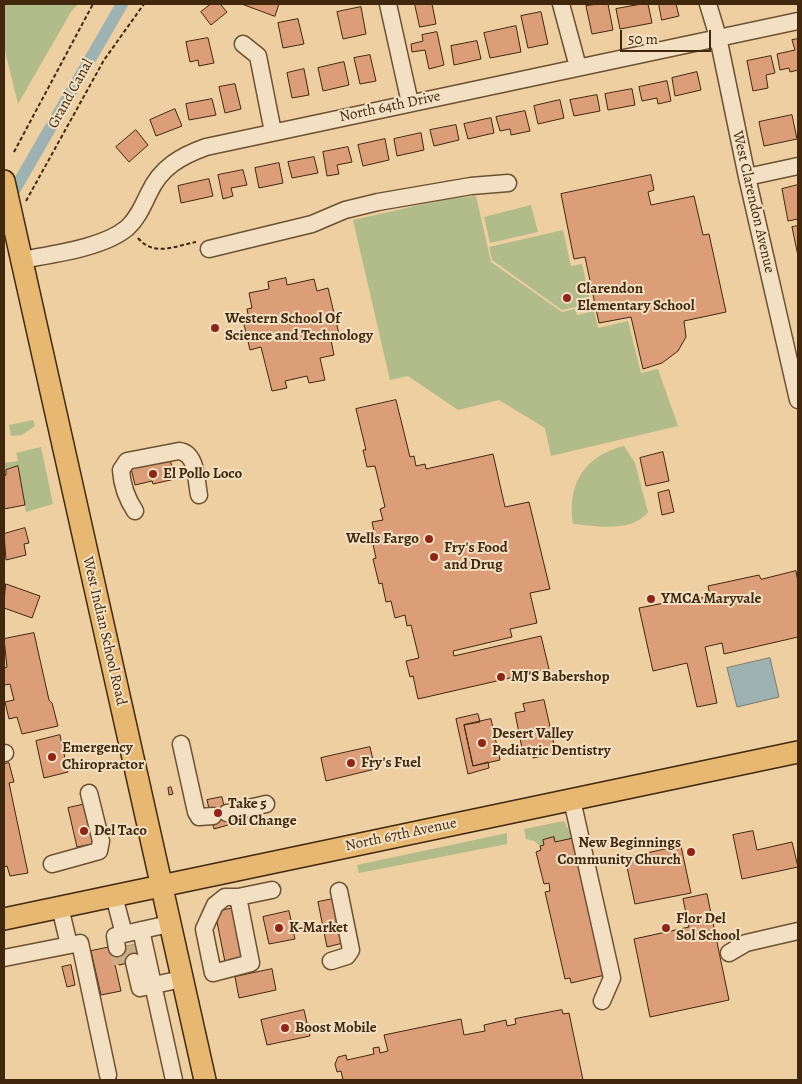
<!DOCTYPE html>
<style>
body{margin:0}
#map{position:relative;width:802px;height:1084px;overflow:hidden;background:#edcfa2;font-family:Alegreya,serif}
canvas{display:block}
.frame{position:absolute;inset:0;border:5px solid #41280d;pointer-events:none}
.scale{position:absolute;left:620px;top:30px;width:91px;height:22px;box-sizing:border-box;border:2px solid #41280d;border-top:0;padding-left:6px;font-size:15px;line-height:18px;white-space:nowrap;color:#41280d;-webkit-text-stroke:4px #f3e0c3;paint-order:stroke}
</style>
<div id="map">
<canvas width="802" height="1084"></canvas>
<div class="frame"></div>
<div class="scale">50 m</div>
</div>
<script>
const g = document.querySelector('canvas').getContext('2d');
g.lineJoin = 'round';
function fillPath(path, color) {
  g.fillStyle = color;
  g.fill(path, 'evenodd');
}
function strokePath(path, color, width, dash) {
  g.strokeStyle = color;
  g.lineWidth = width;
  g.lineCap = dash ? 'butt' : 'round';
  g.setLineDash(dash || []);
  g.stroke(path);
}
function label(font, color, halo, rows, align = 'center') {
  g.font = font + ' Alegreya,serif';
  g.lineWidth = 4;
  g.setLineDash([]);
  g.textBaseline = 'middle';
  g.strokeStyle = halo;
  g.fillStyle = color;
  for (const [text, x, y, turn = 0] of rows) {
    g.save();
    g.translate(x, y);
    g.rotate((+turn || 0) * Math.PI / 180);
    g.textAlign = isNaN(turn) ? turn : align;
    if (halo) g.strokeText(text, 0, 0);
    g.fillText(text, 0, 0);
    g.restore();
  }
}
const green = new Path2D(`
 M4,4h74l-7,8 -53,92 -14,-57z
 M476,196l15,66 71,50 13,-3 2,6 17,-4 4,17 30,-7 13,52 17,-4 20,57 -127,30 -6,-28 -46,-28 -41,10 -50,-34 -18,4 -37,-160 93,-21z
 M531,205l7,27 -48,11 -6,-26z
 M563,230l8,36 11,-2 9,40 -29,6 -70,-50 -3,-13z
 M33,420l2,6 -13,9 -11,1 -2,-11z
 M624,446l11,17 13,49c-16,21 -52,14 -75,12 -6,-40 11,-68 51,-78z
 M41,447l12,57 -27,8 -8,-46 -12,4v5l-2,1v-13l14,-2 -2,-8z
 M564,821l9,17 -18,4 -2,-4 -10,2 1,5 -4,1 -6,-5 -8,-2 -2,-10z
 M507,833v11l-148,29 -2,-8z`);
const water = new Path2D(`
 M770,658l9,39 -42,10 -10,-39z`);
const canal = new Path2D(`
 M8,201l114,-197`);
const building = new Path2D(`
 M211,4h9l7,8 -16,13 -10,-13z
 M242,4h37l-4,12z
 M415,4h17l4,20 -16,3z
 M598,4h10l5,26 -21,4 -6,-28z
 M642,4h6l4,19 -32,6 -4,-20z
 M659,4h17l3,12 -17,4z
 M361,7l5,27 -23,5 -6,-27z
 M541,12l7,32 -20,4 -7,-32z
 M298,19l6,25 -21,4 -5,-25z
 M516,26l5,26 -31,6 -6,-25z
 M437,32l7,33 -15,4 -4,-19 -13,2 -1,-8 12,-3 -1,-6z
 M208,38l6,25 -15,3 -1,-6 -8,2 -4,-20z
 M798,39v31l-8,2 -1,-4 -9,2 -3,-16 18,-4 -3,-10z
 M477,41l4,18 -27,6 -3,-19z
 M370,55l6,26 -16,3 -6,-26z
 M771,56l4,17 -9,2 2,13 -15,3 -6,-30z
 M344,62l5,23 -26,6 -5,-23z
 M304,69l5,26 -17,3 -5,-25z
 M697,72l4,18 -26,6 -3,-18z
 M667,81l4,20 -13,3 -1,-6 -15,3 -3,-14z
 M235,84l6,25 -16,4 -6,-26z
 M632,89l3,16 -27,5 -3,-16z
 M597,95l3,16 -26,5 -4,-16z
 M212,99l4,16 -27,5 -3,-16z
 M560,100l4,18 -26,6 -4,-18z
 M175,109l7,17 -26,10 -6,-16z
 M525,111l5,20 -19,4 -1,-6 -10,2 -4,-14z
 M792,115l5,24 -33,7 -5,-24z
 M491,118l3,15 -26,6 -4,-15z
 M456,125l3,15 -25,6 -4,-16z
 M136,130l12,15 -19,17 -13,-15z
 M421,133l3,17 -27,6 -3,-17z
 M385,139l4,21 -26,6 -5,-21z
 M348,147l4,15 -15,3 2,9 -12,2 -4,-24z
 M314,157l4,16 -26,5 -4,-16z
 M279,163l4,20 -24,5 -4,-20z
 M243,170l4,15 -16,3 2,8 -10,3 -5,-24z
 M651,175l3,15 -6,2 3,13 43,-9 9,39 6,-1 17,78 -42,9 2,16 -8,14 -16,12 -19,6 -12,-52 -32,6 -14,-66 -11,2 -13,-65z
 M209,179l4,17 -32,7 -3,-17z
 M798,185v34l-10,2 -6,-32z
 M798,226v30l-6,-29z
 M286,278l1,7 27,-6 3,12 11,-3 12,50 -9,2 3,15 -14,3 5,22 -16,3 -2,-7 -22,5 2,7 -15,3 -11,-44 -11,3 -7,-30 6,-1 -2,-10 5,-1 -3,-15 20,-4 -1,-7z
 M396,400l14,57 4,-1 2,10 9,-2 1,5 67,-15 12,53 24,-5 21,87 -20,4 7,30 -27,6 2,8 -59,14 1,5 87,-20 8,33 -131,30 -5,-23 -3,1 -4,-16 13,-3 -8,-33 -4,1 -2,-11 -10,3 -4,-17 -5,1 -4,-19 -3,1 -6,-25 3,-1 -4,-18h4l-4,-18 11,-2 -3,-11 5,-2 -10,-41 -8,1 -4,-17h3l-10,-41z
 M663,452l6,29 -23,5 -6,-28z
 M170,459l5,20 -22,5 -1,-3 -17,4 -4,-17z
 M18,466l7,39 -21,4v-33l2,-1v-5z
 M669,490l5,22 -12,3 -4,-22z
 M25,528l4,15 -5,1 2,11 -20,5 -2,-26z
 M796,571l2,11v55l-74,17 -2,-11 -17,4 12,56 -20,4 -10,-44 -34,8 -14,-63 40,-8v3l31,-7 -2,-10 51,-11 2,4z
 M6,584l34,12 -8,22 -28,-10z
 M34,633l15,67 3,3 6,23 -36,8 -5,-17 -8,2 -4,-17 9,-2 -4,-16 -6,1v-17l3,-1 -3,-28z
 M544,700l12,53 -23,5 -1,-6 -9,1 -8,-40 10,-2 -2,-7z
 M478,714l2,8 -16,3 9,41 15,-4 1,6 -21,6 -12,-55z
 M491,719l9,41 -27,6 -9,-41z
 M60,735l8,37 -24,6 -8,-37z
 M370,747l5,22 -49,12 -5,-23z
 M9,763l5,19 -5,1 19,90 -18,3 -3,-10 -3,1v-103z
 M171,787l2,7 -4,1 -1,-7z
 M222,797l6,28 -14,4 -7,-29z
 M86,804l11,39 -20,4 -9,-39z
 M753,831l4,19 35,-8 6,25 -56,12 -9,-44z
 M554,837l1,5 18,-4 32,137 -34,8 -1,-5 -5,1 -20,-87 5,-1 -1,-8 -5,1 -8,-32 5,-2 -1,-4 4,-1 -1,-5z
 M681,846l10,47 -56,11 -10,-46z
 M707,894l22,106 -79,17 -16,-78 55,-12 -6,-28z
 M338,898l9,44 -20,5 -9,-45z
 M234,908l12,55 -20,4 -11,-55z
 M289,911l6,28 -26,5 -6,-27z
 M143,943l3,16 -27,6 -3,-16z
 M111,947l10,44 -20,4 -10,-44z
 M71,965l4,20 -8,2 -5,-20z
 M272,969l4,21 -37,8 -4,-21z
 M304,1010l6,26 -43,9 -6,-25z
 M562,1010l1,4 6,-1 14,67h-240l-2,-9 -4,1 -2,-8 3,-7 8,-2 1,5 27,-6 -1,-6 6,-1 1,6 8,-2 -4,-16 77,-16 3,16 21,-4 -1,-6 22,-5 1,6 9,-2 -1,-5z`);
const minorTunnel = new Path2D(`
 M130,945l4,17
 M117,948l4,16`);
const path = new Path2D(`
 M14,152l79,-148
 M26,201l78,-141 40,-56
 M138,238c16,19 37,8 58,4`);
const minor = new Path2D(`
 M388,4l22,99
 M561,4l17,63
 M708,4l10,33 29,140 51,223
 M243,44l15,12 15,76
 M747,177l51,-11
 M209,249l103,-25 33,-14 33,-8 93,-16 37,-3
 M22,260c31,-6 81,-12 105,-32 11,-10 16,-23 22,-35 12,-26 32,-37 57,-46l592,-126
 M135,511c-8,-12 -13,-26 -14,-41l6,-9 52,-10c18,2 17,29 20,44
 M181,744l15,68 3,5 14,-1
 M4,753h1
 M572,800l40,178 -10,23
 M227,813l39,-9
 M52,864l47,-13 2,-10 -12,-48
 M114,896l10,38 45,-10
 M238,897l13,66 -38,10 -9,-44 11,-24 10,-8h13l34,-7
 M60,907l9,38
 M141,930l33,150
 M117,948l-2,-12 9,-2
 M729,953l17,-10 52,-12
 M4,958l76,-15 28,132
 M331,961l16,-5 4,-6 -12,-59
 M134,962l6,26 42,-9`);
const major = new Path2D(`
 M4,181l201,899
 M4,919l794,-167`);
const markers = [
 [567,298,5,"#8f2418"],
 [215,328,5,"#8f2418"],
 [153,474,5,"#8f2418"],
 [429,539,5,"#8f2418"],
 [434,557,5,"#8f2418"],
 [651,599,5,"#8f2418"],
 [501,677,5,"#8f2418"],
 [482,743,5,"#8f2418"],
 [52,757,5,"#8f2418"],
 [351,763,5,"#8f2418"],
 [218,813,5,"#8f2418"],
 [84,831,5,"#8f2418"],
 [691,852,5,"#8f2418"],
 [279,928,5,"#8f2418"],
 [666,928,5,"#8f2418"],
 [285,1028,5,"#8f2418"]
];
const streetNames = [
 ["Grand Canal",71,94,-61],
 ["North 64th Drive",390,107,-12],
 ["West Clarendon Avenue",753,202,77],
 ["West Indian School Road",104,631,77],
 ["North 67th Avenue",401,835,-12]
];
const poiNames = [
 ["Clarendon",577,289],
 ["Elementary School",577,306],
 ["Western School Of",225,319],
 ["Science and Technology",225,336],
 ["El Pollo Loco",163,474],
 ["Wells Fargo",419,539,"right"],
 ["Fry's Food",444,548],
 ["and Drug",444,565],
 ["YMCA Maryvale",661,599],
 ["MJ'S Babershop",511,677],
 ["Desert Valley",492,734],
 ["Pediatric Dentistry",492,751],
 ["Emergency",62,748],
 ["Chiropractor",62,765],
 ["Fry's Fuel",361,763],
 ["Take 5",228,804],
 ["Oil Change",228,821],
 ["Del Taco",94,831],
 ["New Beginnings",681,843,"right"],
 ["Community Church",681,860,"right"],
 ["Flor Del",676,919],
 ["Sol School",676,936],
 ["K-Market",289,928],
 ["Boost Mobile",295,1028]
];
fillPath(green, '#b2bc8a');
fillPath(water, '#9eb3b1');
strokePath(water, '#797b6f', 1);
strokePath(canal, '#9eb3b1', 12);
fillPath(building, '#dc9e78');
strokePath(building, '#41280d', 1);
strokePath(minorTunnel, '#cbae84', 16, [16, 8]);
strokePath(minor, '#6c5232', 19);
strokePath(major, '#41280d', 24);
strokePath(path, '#41280d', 2, [4, 2.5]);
strokePath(minor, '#f3e0c3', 16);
strokePath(major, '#e6b871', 21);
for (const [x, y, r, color] of markers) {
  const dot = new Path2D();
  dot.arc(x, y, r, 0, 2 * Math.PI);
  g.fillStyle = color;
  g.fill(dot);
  strokePath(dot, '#f3e0c3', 2);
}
label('15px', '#41280d', '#f3e0c3', streetNames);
label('bold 15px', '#41280d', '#f3e0c3', poiNames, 'left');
</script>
